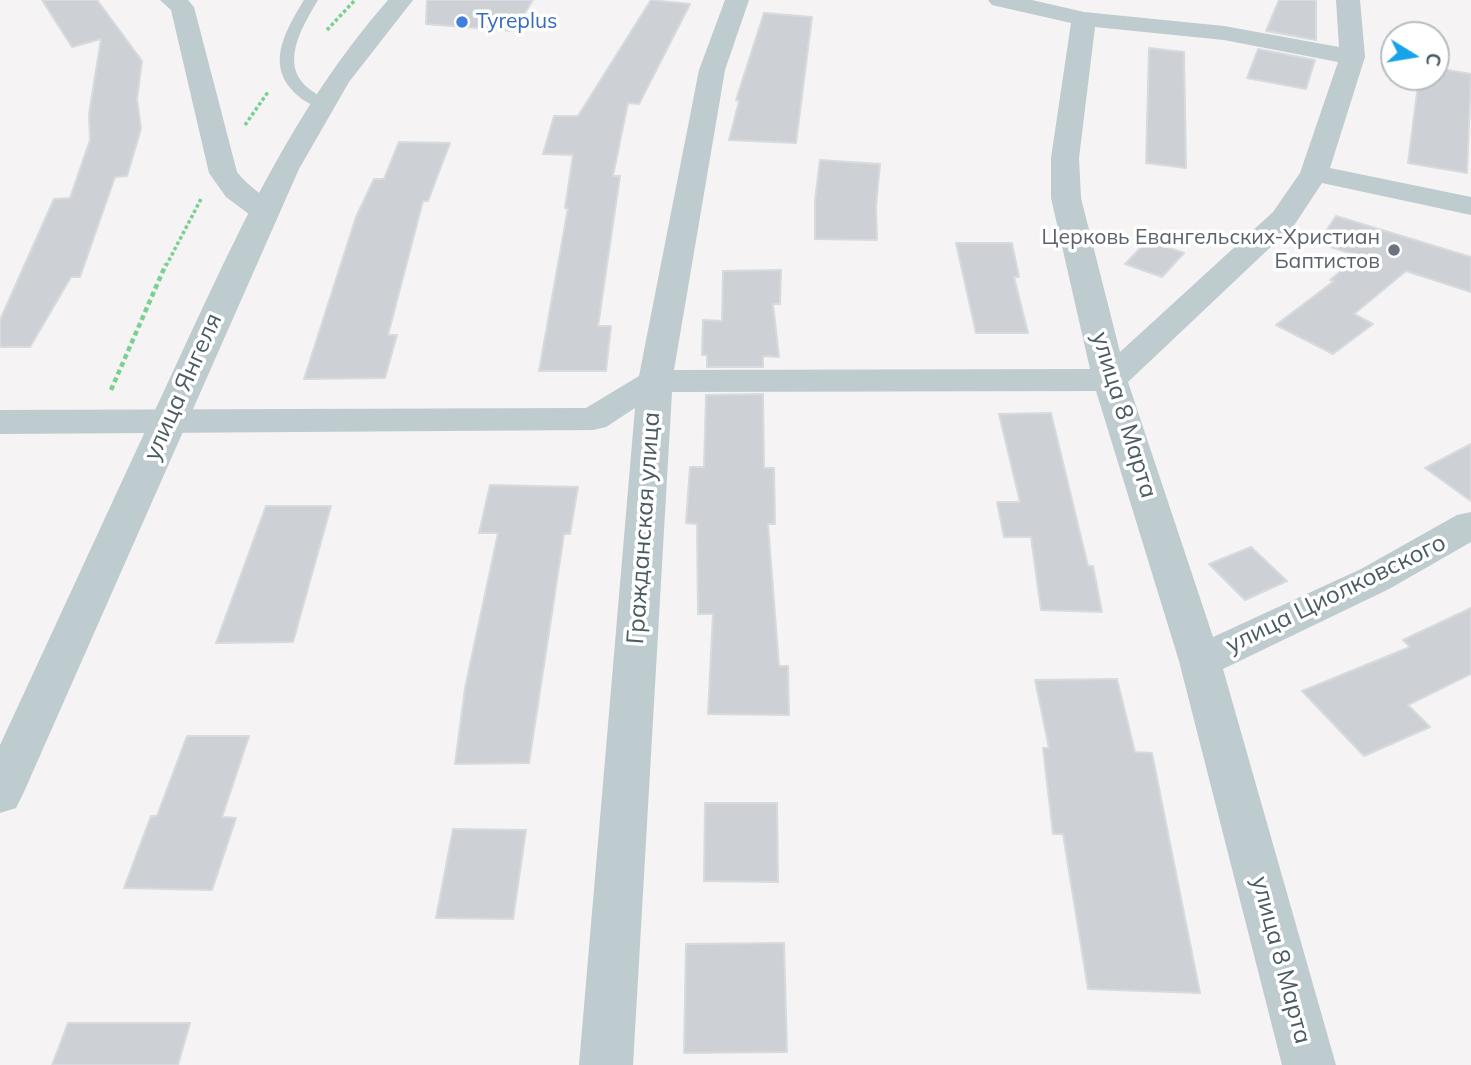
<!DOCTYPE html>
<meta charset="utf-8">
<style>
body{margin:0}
#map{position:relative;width:1471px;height:1065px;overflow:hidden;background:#f5f3f3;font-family:Mulish,sans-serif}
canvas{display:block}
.north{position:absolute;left:1380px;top:21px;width:70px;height:70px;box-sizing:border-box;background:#fff;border:2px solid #b7bdc0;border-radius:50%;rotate:101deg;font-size:19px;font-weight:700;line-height:28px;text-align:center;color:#4a5b61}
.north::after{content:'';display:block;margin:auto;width:24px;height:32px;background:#17a3ea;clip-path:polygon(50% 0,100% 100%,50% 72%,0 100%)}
</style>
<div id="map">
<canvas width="1471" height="1065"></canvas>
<div class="north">С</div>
</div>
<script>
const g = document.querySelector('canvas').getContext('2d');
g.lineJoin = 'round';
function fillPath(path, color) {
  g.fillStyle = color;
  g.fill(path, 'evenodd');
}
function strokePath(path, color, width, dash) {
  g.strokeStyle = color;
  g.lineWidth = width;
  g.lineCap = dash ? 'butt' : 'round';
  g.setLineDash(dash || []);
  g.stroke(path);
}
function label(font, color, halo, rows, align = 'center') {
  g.font = font + ' Mulish,sans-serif';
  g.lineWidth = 7;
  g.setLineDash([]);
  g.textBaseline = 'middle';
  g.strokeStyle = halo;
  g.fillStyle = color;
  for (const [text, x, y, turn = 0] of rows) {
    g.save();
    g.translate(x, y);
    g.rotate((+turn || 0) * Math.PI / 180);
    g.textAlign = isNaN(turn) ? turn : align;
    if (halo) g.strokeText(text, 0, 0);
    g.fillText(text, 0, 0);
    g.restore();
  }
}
const building = new Path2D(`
 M42,0h55l45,61 -5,38 4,30 -14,47 -12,1 -35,100h-9l-41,70h-30v-27l54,-121 16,-1 20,-58 -1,-26 12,-75 -29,8z
 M427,0h106l-19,31 -88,-7z
 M651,0l39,4 -51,100 -11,-1 -15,73h7l-22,150h13l-5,45h-67l29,-163h-3l8,-53 -30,-1 11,-38h24z
 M1279,0h37v40l-50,-9z
 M764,13l48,4 -16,126 -67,-3 10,-39 -3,-1z
 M1149,48l35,4 2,116 -40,-5z
 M1258,49l57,11 -9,29 -59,-11z
 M1436,68l35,6 -4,99 -59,-10 11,-86h17z
 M399,142l51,1 -22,58h-5l-35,134h9l-12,43 -81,1 52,-162 18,-38h10z
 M820,160l60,4 -4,42 1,34 -62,-1v-39z
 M1336,216l135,41v35l-65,-21 -52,43 19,10 -40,30 -57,-29 58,-44 -4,-1 29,-24 -41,-13z
 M1148,240l36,13 -22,24 -37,-13z
 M956,243h56l7,34h-5l14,56h-52z
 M781,270l-1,34h-7l6,53 -16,-1v11h-56v-12h-5l1,-35 19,1 1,-50z
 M763,394l1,74h10l1,56h-7l11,142h9l1,49 -81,-1 5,-100h-15l-1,-90 -11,-1 4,-56h14l2,-72z
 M1051,413l37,153h5l9,46 -61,-2 -10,-73h-27l-7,-35h23l-21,-88z
 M1471,444v57l-46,-33z
 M490,485l88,2 -8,47h-6l-35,229 -74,1 10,-76 33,-155h-19z
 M266,506h65l-38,136 -77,1z
 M1251,547l36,34 -42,19 -36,-36z
 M1471,608v66l-63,31 22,22 -66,29 -62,-65 108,-44 -7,-7z
 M1117,679l18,73 17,1 48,240 -112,-4 -25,-155h-10l-10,-86h6l-14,-68z
 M187,736h62l-27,81 14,1 -24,72 -88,-2 27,-72h6z
 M705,803h72l1,79 -74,-1z
 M453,829l73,1 -13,89 -77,-1z
 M784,943l3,109 -103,1 2,-109z
 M68,1023h122l-12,42h-126z`);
const pathFar1 = new Path2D(`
 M327,30l28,-30
 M245,125l23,-33
 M166,266l35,-67`);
const path = new Path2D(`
 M111,390l55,-126`);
const service = new Path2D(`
 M304,0h14c-13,22 -36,58 -16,82 7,9 19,13 26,21l-8,5c-10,-3 -21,-10 -28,-18 -26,-28 -5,-62 12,-90z`);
const minor = new Path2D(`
 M160,0h28l6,7 43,165c12,16 30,24 41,39l-5,6 -10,3 -10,-3 -27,-20 -17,-24 -38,-163z
 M725,0h24l-24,70 -51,300 416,-1 -39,-171v-40l20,-135 -79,-18 -4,-5h44l52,12 140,14 115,21 -3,-47h24l5,57 -35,111 141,29v18l-149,-32 -27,41 -167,158 85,255 148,-68 96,-54 14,-3v30l-82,47 -166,80 113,396h-54l-103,-404 -83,-270 -424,1 -39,673h-54l56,-657 -29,19 -13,3 -593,4v-24l586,-2 53,-32 60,-306zM1095,27l129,13 114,22 -38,111 -27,39 -153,140 -39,-154 -2,-40z`);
const tertiary = new Path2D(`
 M388,0h25l-64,82 -50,87 -276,625 -7,14 -16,5v-68c59,-127 117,-254 176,-380 60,-129 117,-257 212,-365z`);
const markers = [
 [462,22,7,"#3f7fe0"],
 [1394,250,7,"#6b7280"]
];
const farShopnames = [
 ["Tyreplus",476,22]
];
const farWorshipnames = [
 ["Церковь Евангельских-Христиан",1380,238],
 ["Баптистов",1380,262]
];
const streetNames = [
 ["улица Янгеля",183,387,-66],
 ["улица 8 Марта",1124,415,73],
 ["Гражданская улица",644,528,-86],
 ["улица Циолковского",1336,594,-26],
 ["улица 8 Марта",1281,960,75]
];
fillPath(building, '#cdd1d5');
strokePath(building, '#d7dade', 2);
strokePath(pathFar1, '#79d191', 3.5, [3.5, 2.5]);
strokePath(path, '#79d191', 4.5, [5, 3.5]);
fillPath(service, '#becbcf');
fillPath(minor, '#becbcf');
fillPath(tertiary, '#becbcf');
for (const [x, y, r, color] of markers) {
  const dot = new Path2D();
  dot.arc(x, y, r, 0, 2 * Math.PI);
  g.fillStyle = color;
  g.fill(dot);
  strokePath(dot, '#fff', 2.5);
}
label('21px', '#366cbe', '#fff', farShopnames, 'left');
label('21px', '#5b616d', '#fff', farWorshipnames, 'right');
label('24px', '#4a5b61', '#fff', streetNames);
</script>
